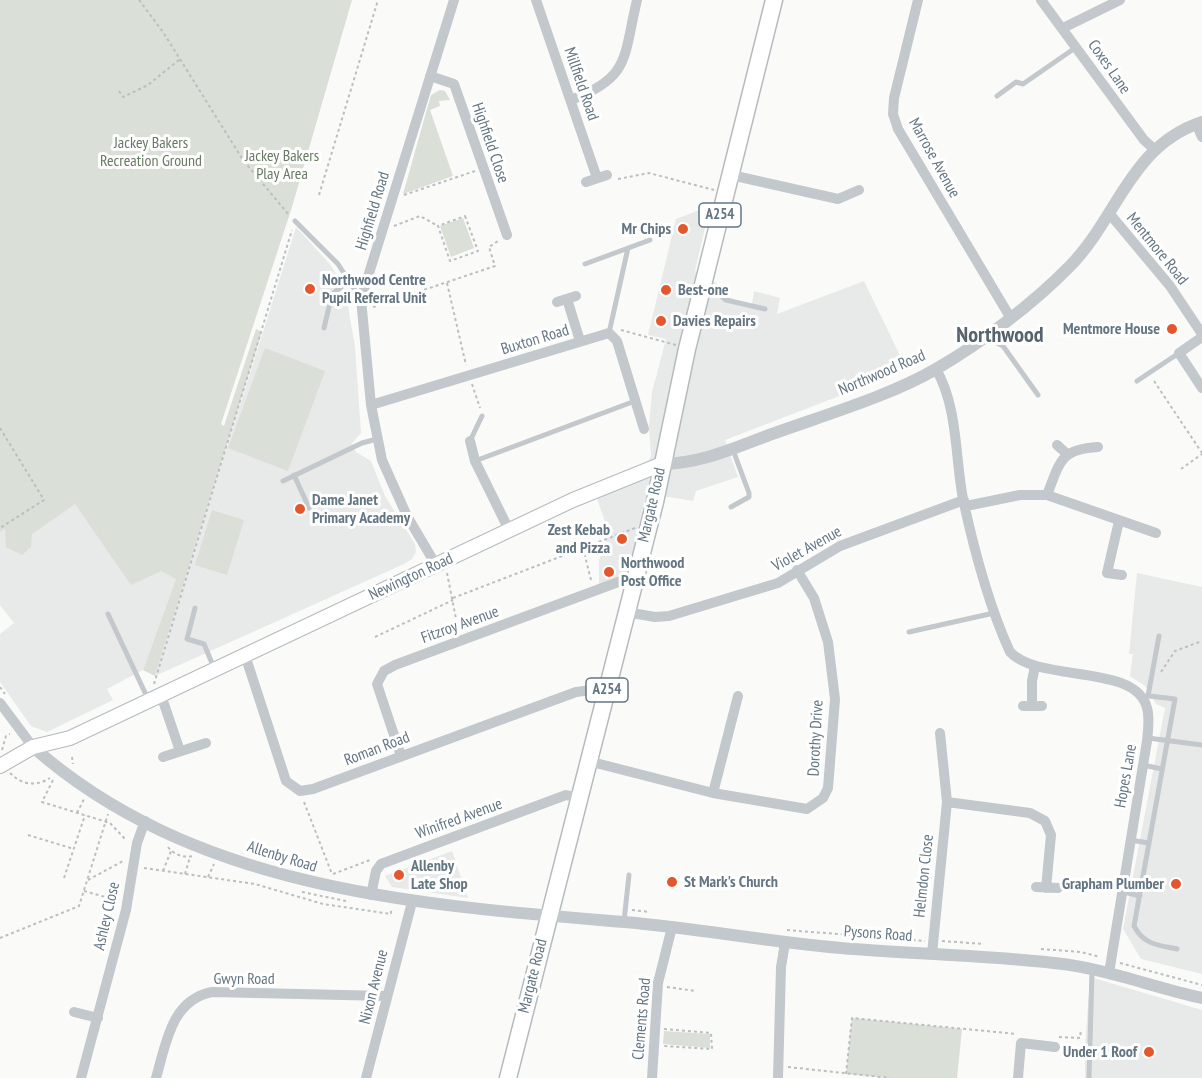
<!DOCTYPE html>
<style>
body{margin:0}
canvas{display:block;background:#fafaf8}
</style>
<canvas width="1202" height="1078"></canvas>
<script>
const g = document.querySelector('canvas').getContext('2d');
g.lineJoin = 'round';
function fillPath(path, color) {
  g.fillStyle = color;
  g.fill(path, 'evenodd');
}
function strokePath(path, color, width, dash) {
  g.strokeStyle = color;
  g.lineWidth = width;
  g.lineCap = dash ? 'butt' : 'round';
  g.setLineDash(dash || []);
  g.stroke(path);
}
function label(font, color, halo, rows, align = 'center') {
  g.font = font + ' "PT Sans Narrow",sans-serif';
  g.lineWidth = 6;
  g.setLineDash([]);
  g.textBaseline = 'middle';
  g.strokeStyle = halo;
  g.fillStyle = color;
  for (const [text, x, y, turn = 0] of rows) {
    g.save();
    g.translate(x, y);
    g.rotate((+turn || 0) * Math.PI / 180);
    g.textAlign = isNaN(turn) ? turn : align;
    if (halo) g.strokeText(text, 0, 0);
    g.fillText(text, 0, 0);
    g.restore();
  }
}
const built = new Path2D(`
 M710,206l-15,65 21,12 12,15 24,6 2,-13 26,7 -3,16 87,-33 43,89 -182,70 13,37 -42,14 -3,10 -24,-4 -23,3 -16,76 -31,9v-25l10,-27 -13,-37 38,-15 4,1 13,-26 -2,-30 3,-34 14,-53 -18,-4 28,-116z
 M296,227l34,37 9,15 8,21 8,47 6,86 -9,10 4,9 15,9 14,35 30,48 1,8 -4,7 -8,5 -249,112z
 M71,487l90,83 15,9 -33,91 -36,19 6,11 -66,32 -16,-6 -31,-44v-48l14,-11 -14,-18v-73z
 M1137,573l65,14v387l-61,-15 -18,-30 42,-221 -9,-4 -11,-18 -15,-10 3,-22h-4z
 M452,851l16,47 -76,-11 -7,-11z
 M1090,977l112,33v68h-117v-32z`);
const green = new Path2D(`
 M0,0h352l-60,207 -71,217 3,2 32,-97 6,3 -107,344 -12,-6 33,-91 -15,-8 -30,14 -56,-81 -43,30 -1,13 -9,8 -16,-8 -1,-18 -5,3z
 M440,90l5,1 5,9 -11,1 1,5 -10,4 23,66 -50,18 28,-99z
 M463,218l11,30 -23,9 -11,-31z
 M265,348l60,23 -37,100 -60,-23z
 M212,510l32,10 -17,55 -32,-10z
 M852,1018l110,11 -5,49h-67l-44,-4z
 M664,1031l46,3v14l-47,-4z`);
const path = new Path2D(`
 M139,0l24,32 80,128 46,55
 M119,91l4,6 25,-12 32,-26
 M618,179l31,-6 65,17
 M319,195l59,-195
 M404,195l71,-24
 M465,216l13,35 -28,10 -12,-35z
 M394,226l26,-10 18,10
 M447,283l19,82
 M373,307l122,-41 -6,-19 9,-6
 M621,330l55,15
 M1154,381l48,72
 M472,384l8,24
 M0,428l44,72 -44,28
 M1181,469l21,-15
 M583,548l8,32
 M447,573l11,56
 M453,598l182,-70
 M375,637l78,-37
 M1161,672l14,-21 27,-10
 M154,684l138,-454
 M0,687l5,7
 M2,750l4,-14 4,-2
 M72,757l1,7
 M10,773c12,12 26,14 40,5
 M53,780l-11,22 68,21 16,17
 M304,802l28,72
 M77,813l7,-14
 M28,835l46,14
 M168,847c6,8 16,11 26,9
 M144,868l111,16 68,20 68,10v-6
 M163,871l8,-20
 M185,874l5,-17
 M333,874l37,-14
 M208,877l6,-13
 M64,878l21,-63
 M88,880l35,-19
 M84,891l32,9
 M302,892l44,9
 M632,910l18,2
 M787,930l138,11
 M0,938l79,-32 29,-92
 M942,941l42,3
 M1041,949l40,3 19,5
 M1120,963l82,22
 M667,987l29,4
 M664,1029l47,4 1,16 -48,-3
 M1059,1037l21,1 1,-9
 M788,1067l102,11
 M846,1074l6,-56 165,16`);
const service = new Path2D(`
 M997,96l19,-14 7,2 52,-36
 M295,221l43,43 22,34
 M585,264l65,-24
 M707,284l19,16 39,9
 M324,328l8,-34 17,-13
 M609,333l19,-85
 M986,337l17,9 35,49
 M1137,381l42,-28
 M470,441l12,-25
 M475,461l160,-60
 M294,475l15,33
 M283,481l79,-38 15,-4
 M731,507l18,-10v-4l-16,-43
 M195,608l-8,31 17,5 10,24
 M108,614l40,85
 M909,632l85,-19
 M1148,696l11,-60
 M1149,696l26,3 -41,227c10,19 24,19 43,23
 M1148,738l54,7
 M1143,765l19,4
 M1130,840l19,3
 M1124,892l16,4
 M624,921l5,-46
 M1089,1078l3,-107`);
const minor = new Path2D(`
 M536,0l61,178
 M918,0l-24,98 -1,16 5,15 112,188
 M1041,0l103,140 10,9
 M1063,28l57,-28
 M430,76l24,8 53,151
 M571,100c60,-23 52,-42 66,-100
 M1196,124l6,13
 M731,175l107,24 21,-9
 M586,182l21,-7
 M1109,213l61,73 32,48
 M567,299l13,42
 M557,302l19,-6
 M1202,337l-23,16 23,35
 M936,369c22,38 19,88 27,130 11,51 25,105 47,153 29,31 126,11 137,56 3,10 1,23 0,33l-38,232
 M371,405l238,-72 8,8 27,88
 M470,441l5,20 34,69
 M1057,445l10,9
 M1047,495c13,-33 13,-46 51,-48
 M966,506l54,-11h27l109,38
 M1119,521l-12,52 15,2
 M436,565l-29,-49 -25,-56 -11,-55 -10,-106 93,-299
 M626,612l29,5 14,-1 109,-33 62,-37 124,-46
 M245,655l41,126 14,10 13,-2 263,-97 31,-4
 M161,695l19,56
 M0,703l33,44
 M1023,706h19
 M1032,706v-25l3,-15
 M401,756l-24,-72 7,-13 11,-6 226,-84 13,1
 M163,757l43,-14
 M588,761l125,32 94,16 16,-11 5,-10 7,-89 -7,-57 -14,-44 -17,-28
 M713,793l25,-97
 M947,802l83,11 15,8 6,14 -5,53
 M1036,887l22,1
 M371,895l5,-24 5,-7 185,-69 13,3
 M932,954l15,-152 -7,-69
 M74,1012l24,6
 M81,1078l45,-168 11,-67 8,-22
 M156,1078c10,-34 15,-78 56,-86l174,4
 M366,1078l46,-176
 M652,1078l6,-95 14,-56
 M778,1078l3,-111 4,-24
 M1018,1078l3,-35 34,4`);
const tertiary = new Path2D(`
 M662,464c40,0 76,-18 113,-31 50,-18 117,-38 161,-64 45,-26 97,-65 134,-103 48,-49 60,-120 132,-144
 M33,747c162,143 386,158 591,175 73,6 144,20 217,26 71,6 143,7 213,15 51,5 98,24 148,35`);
const secondary = new Path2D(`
 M0,766l33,-19 37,-9 503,-238 89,-36`);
const primary = new Path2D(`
 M508,1078l147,-576 32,-153 87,-349`);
const markers = [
 [683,229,6,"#e4572e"],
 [310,289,6,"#e4572e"],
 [666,290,6,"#e4572e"],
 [661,321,6,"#e4572e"],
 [1172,329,6,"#e4572e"],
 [300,509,6,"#e4572e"],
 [622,539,6,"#e4572e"],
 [609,572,6,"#e4572e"],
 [399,875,6,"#e4572e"],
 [672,882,6,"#e4572e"],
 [1176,884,6,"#e4572e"],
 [1149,1052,6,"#e4572e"]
];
const shields = [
 [720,215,42],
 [607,690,42]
];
const shieldNames = [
 ["A254",720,215],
 ["A254",607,690]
];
const streetNames = [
 ["Coxes Lane",1109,67,55],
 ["Millfield Road",581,84,71],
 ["Highfield Close",490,143,71],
 ["Marrose Avenue",934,158,61],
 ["Highfield Road",373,211,-73],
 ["Mentmore Road",1157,249,51],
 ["Buxton Road",535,340,-17],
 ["Northwood Road",882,373,-23],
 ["Margate Road",652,505,-77],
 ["Violet Avenue",807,549,-29],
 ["Newington Road",411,577,-25],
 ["Fitzroy Avenue",460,625,-20],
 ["Dorothy Drive",816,738,-87],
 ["Roman Road",377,749,-21],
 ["Hopes Lane",1126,776,-80],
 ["Winifred Avenue",459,819,-20],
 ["Allenby Road",282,857,17],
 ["Helmdon Close",924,876,-84],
 ["Ashley Close",107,916,-77],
 ["Pysons Road",878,934,4],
 ["Margate Road",533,976,-76],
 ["Gwyn Road",244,979],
 ["Nixon Avenue",374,987,-76],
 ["Clements Road",642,1019,-85]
];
const parkNames = [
 ["Jackey Bakers",151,143],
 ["Recreation Ground",151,161],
 ["Jackey Bakers",282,156],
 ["Play Area",282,174]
];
const poiNames = [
 ["Mr Chips",671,229,"right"],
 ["Northwood Centre",322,280],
 ["Pupil Referral Unit",322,298],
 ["Best-one",678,290],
 ["Davies Repairs",673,321],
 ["Mentmore House",1160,329,"right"],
 ["Dame Janet",312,500],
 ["Primary Academy",312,518],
 ["Zest Kebab",610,530,"right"],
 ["and Pizza",610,548,"right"],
 ["Northwood",621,563],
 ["Post Office",621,581],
 ["Allenby",411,866],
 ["Late Shop",411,884],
 ["St Mark's Church",684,882],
 ["Grapham Plumber",1164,884,"right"],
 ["Under 1 Roof",1137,1052,"right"]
];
const districtNames = [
 ["Northwood",1000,336]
];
fillPath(built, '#e8e9e9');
fillPath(green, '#dadfd7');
strokePath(secondary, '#b3babf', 16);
strokePath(primary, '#b5babe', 19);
strokePath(path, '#bbbfc2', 2, [3, 3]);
strokePath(service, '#c3c8cc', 5);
strokePath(minor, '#c3c8cc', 10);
strokePath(tertiary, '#c3c8cc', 12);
strokePath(secondary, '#fff', 14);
strokePath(primary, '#fff', 16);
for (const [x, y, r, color] of markers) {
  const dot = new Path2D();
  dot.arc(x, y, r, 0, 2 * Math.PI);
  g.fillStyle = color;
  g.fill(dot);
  strokePath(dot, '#fff', 2);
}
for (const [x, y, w] of shields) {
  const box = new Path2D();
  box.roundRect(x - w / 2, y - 12, w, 24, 4.5);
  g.fillStyle = '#fff';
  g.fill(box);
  strokePath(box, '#657683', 1.5);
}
label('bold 15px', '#657683', null, shieldNames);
label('16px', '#657683', '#fff', streetNames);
label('16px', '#687a64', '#fff', parkNames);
label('bold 16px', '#657683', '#fff', poiNames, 'left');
label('bold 22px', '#57646e', '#fff', districtNames);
</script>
